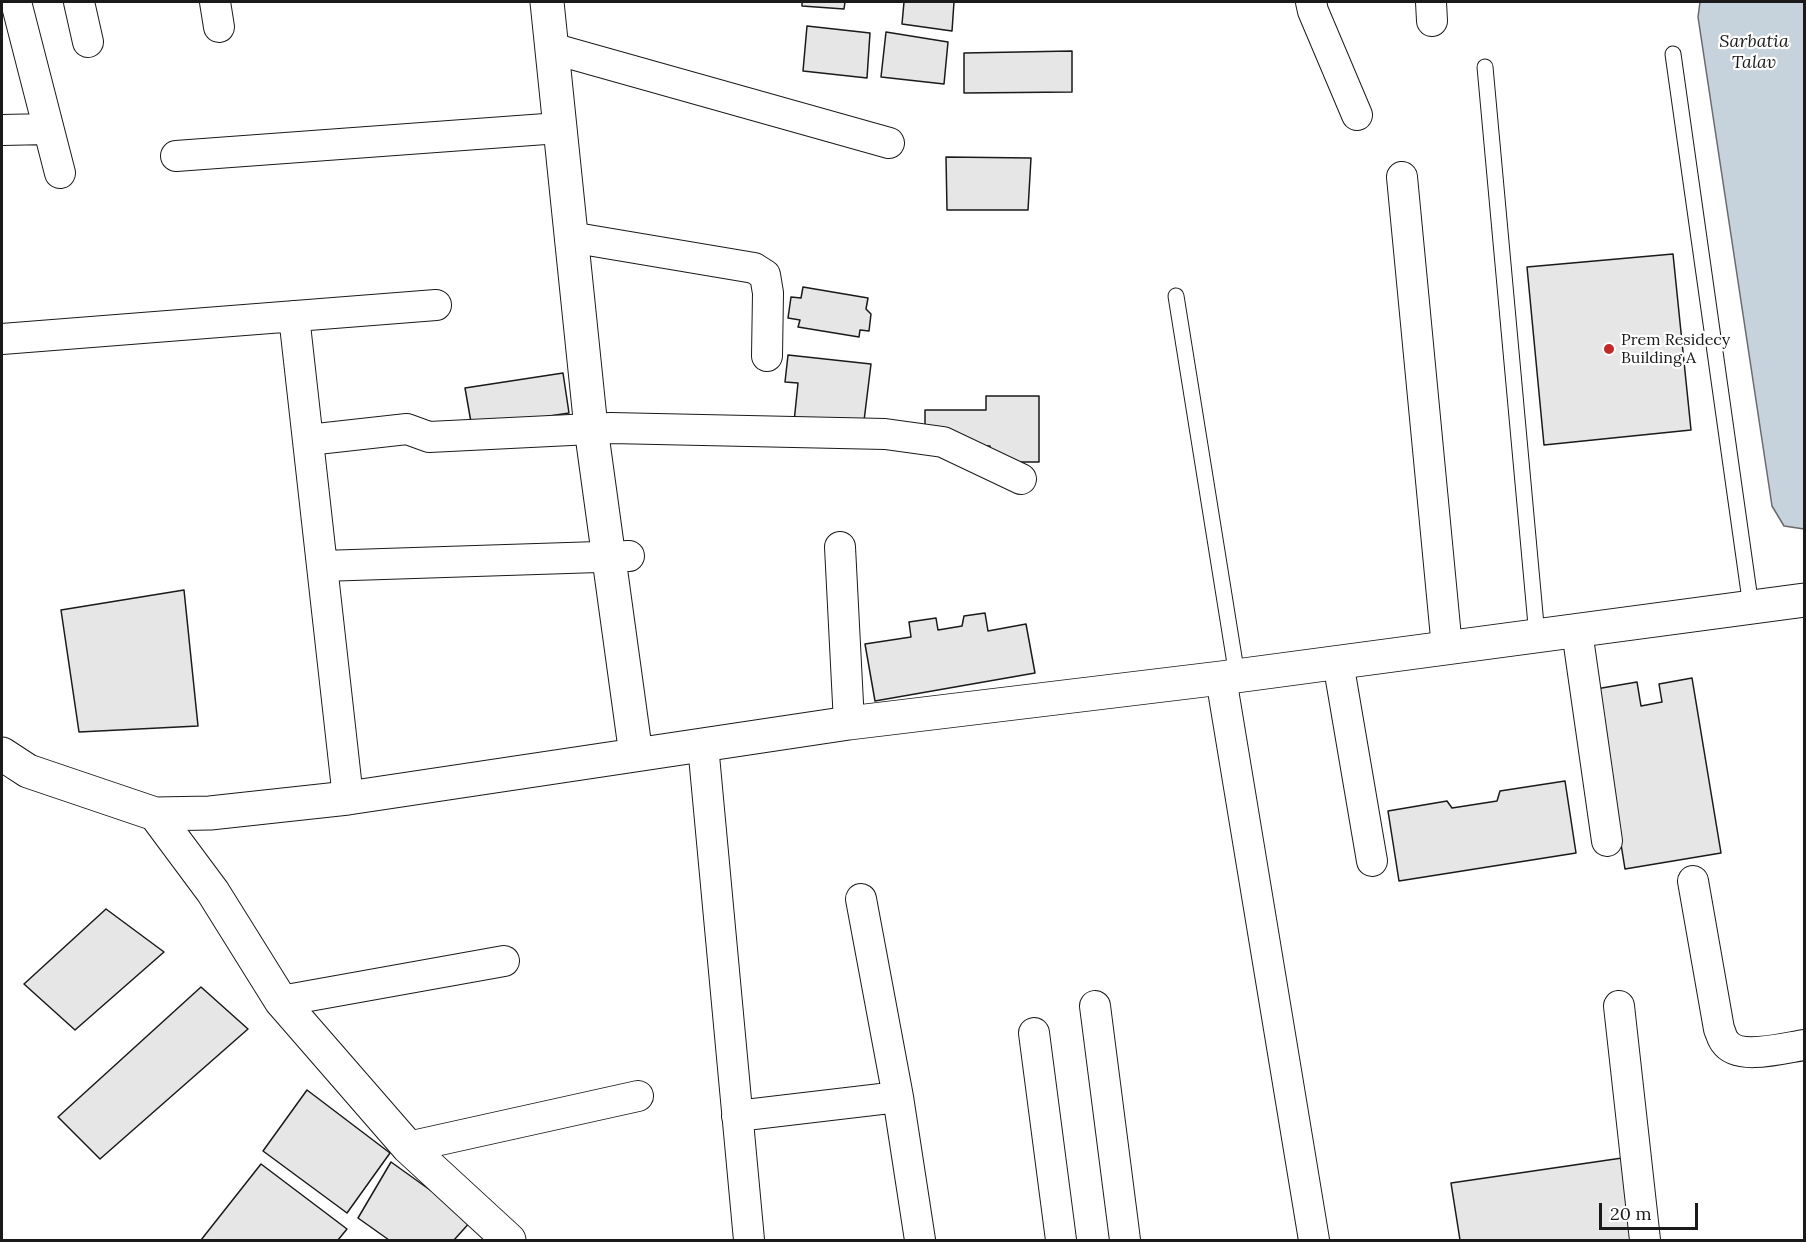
<!DOCTYPE html>
<style>
body{margin:0}
#map{position:relative;width:1806px;height:1242px;overflow:hidden;background:#fff;font-family:Lora,serif}
canvas{display:block}
.frame{position:absolute;inset:0;border:3px solid #1a1a1a;pointer-events:none}
.scale{position:absolute;left:1599px;top:1203px;width:99px;height:27px;box-sizing:border-box;border:3px solid #1a1a1a;border-top:0;padding-left:8px;font-size:18px;line-height:21px;white-space:nowrap;color:#1a1a1a;-webkit-text-stroke:4px #fff;paint-order:stroke}
</style>
<div id="map">
<canvas width="1806" height="1242"></canvas>
<div class="frame"></div>
<div class="scale">20 m</div>
</div>
<script>
const g = document.querySelector('canvas').getContext('2d');
g.lineJoin = 'round';
function fillPath(path, color) {
  g.fillStyle = color;
  g.fill(path, 'evenodd');
}
function strokePath(path, color, width, dash) {
  g.strokeStyle = color;
  g.lineWidth = width;
  g.lineCap = dash ? 'butt' : 'round';
  g.setLineDash(dash || []);
  g.stroke(path);
}
function label(font, color, halo, rows, align = 'center') {
  g.font = font + ' Lora,serif';
  g.lineWidth = 4.5;
  g.setLineDash([]);
  g.textBaseline = 'middle';
  g.strokeStyle = halo;
  g.fillStyle = color;
  for (const [text, x, y, turn = 0] of rows) {
    g.save();
    g.translate(x, y);
    g.rotate((+turn || 0) * Math.PI / 180);
    g.textAlign = isNaN(turn) ? turn : align;
    if (halo) g.strokeText(text, 0, 0);
    g.fillText(text, 0, 0);
    g.restore();
  }
}
const water = new Path2D(`
 M1700,2h104v527l-20,-3 -12,-20 -74,-489z`);
const building = new Path2D(`
 M802,2h43l-1,7 -42,-3z
 M904,2h50l-2,29 -50,-7z
 M807,26l63,7 -3,45 -64,-7z
 M886,32l62,10 -4,42 -63,-7z
 M1072,51v41l-108,1v-40z
 M946,157l85,1 -3,52h-81z
 M1673,254l18,176 -147,15 -17,-178z
 M803,287l65,11 -2,11 5,5 -2,17 -9,-1 -1,7 -61,-10 2,-7 -12,-2 3,-21 10,1z
 M788,355l83,9 -8,65 -69,-7 4,-39 -13,-1z
 M563,373l6,40 -97,15 -7,-40z
 M986,396h53v66h-49v-16h-35l-30,-13v-23h61z
 M184,590l14,136 -119,6 -18,-122z
 M985,613l3,18 38,-7 9,49 -160,28 -10,-57 46,-7 -2,-15 27,-4 2,12 24,-4 2,-10z
 M1692,678l29,175 -96,16 -29,-180 41,-7 4,24 21,-4 -3,-18z
 M1565,781l11,72 -177,28 -11,-70 59,-10 5,7 45,-7 3,-10z
 M106,909l58,43 -89,78 -51,-46z
 M201,987l47,42 -148,130 -42,-42z
 M307,1090l83,63 -43,60 -84,-62z
 M1622,1158l12,82h-174l-9,-57z
 M391,1162l81,58 -18,20h-65l-31,-22z
 M261,1164l86,65 -9,11h-137z`);
const lane = new Path2D(`
 M1673,54l78,553
 M1485,67l52,569
 M1176,296l61,380`);
const street = new Path2D(`
 M16,2l44,171
 M79,2l9,40
 M215,2l4,25
 M1311,2l2,9 44,104
 M1431,2l1,19
 M551,48l338,95
 M2,130l46,-1
 M176,156l383,-28
 M1402,177l45,471
 M570,237l184,31 11,7 3,18 -1,63
 M294,316l54,482
 M2,339l434,-34
 M308,440l99,-11 22,8 182,-9 274,6 58,8 78,37
 M840,547l9,176
 M322,566l307,-10
 M1577,631l30,210
 M1338,662l34,199
 M1221,678l93,562
 M703,745l46,495
 M1693,881l26,148c2,4 3,10 6,13 13,19 59,6 79,3
 M861,899l37,198 22,143
 M281,1001l223,-40
 M1095,1006l30,234
 M1619,1006l26,234
 M1034,1033l27,207
 M737,1116l161,-19
 M408,1147l230,-51`);
const secondary = new Path2D(`
 M547,2l44,426 45,327
 M2,754l26,17 127,43 55,-1 138,-15 501,-75 372,-45 583,-78
 M155,814l58,78 68,109 127,146 101,93`);
const markers = [
 [1609,349,6,"#c62828"]
];
const poiNames = [
 ["Prem Residecy",1621,340],
 ["Building A",1621,358]
];
const waterNames = [
 ["Sarbatia",1754,42],
 ["Talav",1754,63]
];
fillPath(water, '#c6d2dc');
strokePath(water, '#6a6a6a', 1.5);
fillPath(building, '#e6e6e6');
strokePath(building, '#1a1a1a', 1.5);
strokePath(lane, '#1a1a1a', 17);
strokePath(street, '#1a1a1a', 32);
strokePath(secondary, '#1a1a1a', 35);
strokePath(lane, '#fff', 15);
strokePath(street, '#fff', 30);
strokePath(secondary, '#fff', 33);
for (const [x, y, r, color] of markers) {
  const dot = new Path2D();
  dot.arc(x, y, r, 0, 2 * Math.PI);
  g.fillStyle = color;
  g.fill(dot);
  strokePath(dot, '#fff', 2);
}
label('16px', '#1a1a1a', '#fff', poiNames, 'left');
label('italic 18px', '#1a1a1a', '#fff', waterNames);
</script>
